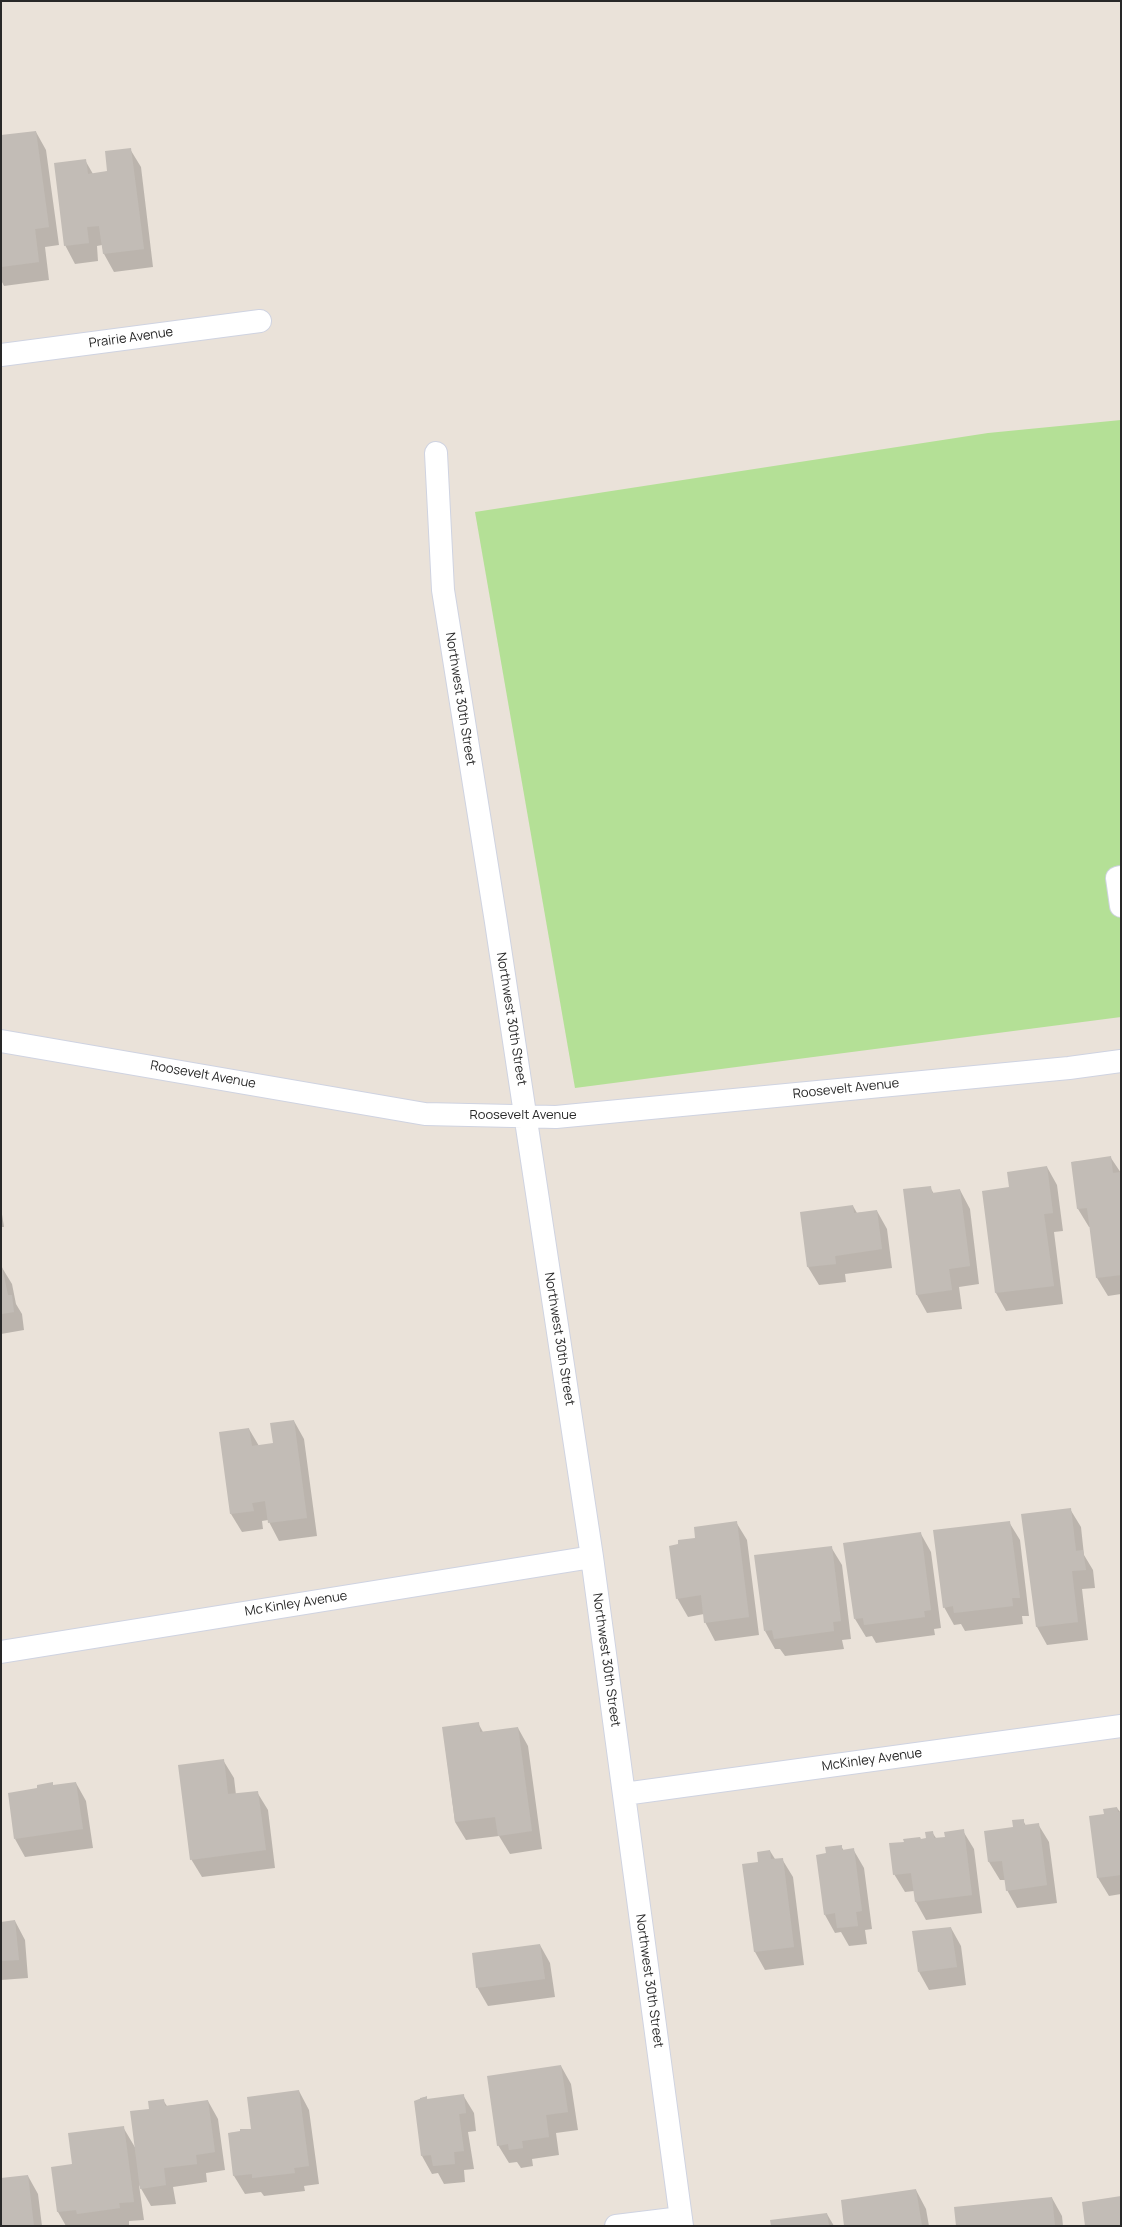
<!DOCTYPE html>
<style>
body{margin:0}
#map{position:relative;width:1122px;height:2227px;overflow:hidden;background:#eae2d9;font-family:Manrope,sans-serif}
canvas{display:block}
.frame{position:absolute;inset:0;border:2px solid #282828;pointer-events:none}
</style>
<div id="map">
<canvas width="1122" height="2227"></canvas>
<div class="frame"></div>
</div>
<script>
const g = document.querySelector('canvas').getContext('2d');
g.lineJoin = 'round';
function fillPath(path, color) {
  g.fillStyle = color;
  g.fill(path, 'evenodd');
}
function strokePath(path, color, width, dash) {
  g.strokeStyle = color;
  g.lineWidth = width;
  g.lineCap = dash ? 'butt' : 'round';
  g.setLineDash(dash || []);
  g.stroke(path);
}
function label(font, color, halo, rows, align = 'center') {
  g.font = font + ' Manrope,sans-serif';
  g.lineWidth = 4;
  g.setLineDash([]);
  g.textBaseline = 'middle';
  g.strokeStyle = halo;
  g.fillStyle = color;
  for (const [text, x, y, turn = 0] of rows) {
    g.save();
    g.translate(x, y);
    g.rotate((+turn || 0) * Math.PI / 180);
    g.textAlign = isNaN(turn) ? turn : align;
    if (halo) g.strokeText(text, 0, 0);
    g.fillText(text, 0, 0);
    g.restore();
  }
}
const green = new Path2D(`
 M1121,420v597l-546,71 -100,-576 513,-79z`);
const shadow = new Path2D(`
 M36,132l10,18 13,95 -14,2 4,33 -45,6 -3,-6v-144z
 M130,149l11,18 12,100 -39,5 -10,-18 -2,-9 -5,1 1,15 -23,3 -10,-19 20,-85 8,14 16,-2z
 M1111,1158l10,15v121l-13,2 -11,-18 -7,-51h-1l-11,-18 -6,-47z
 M1047,1167l10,18 6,46 -9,1 9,72 -57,7 -10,-18 -13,-101 27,-4z
 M930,1187l4,7 26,-4 10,19 9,75 -20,3 3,22 -35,4 -10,-18z
 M853,1206l4,7 20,-2 10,18 5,39 -47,6 1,8 -27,3 -11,-18 -7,-54z
 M1,1208l3,19h-3z
 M1,1266l11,18 4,20 6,10 2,16 -23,4z
 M294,1421l10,18 13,97 -38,5 -11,-21 -6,1 1,8 -21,3 -11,-18 18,-85 10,17 15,-2z
 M1070,1509l11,18 3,28 9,15 2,18 -13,1 6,51 -41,5 -10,-18 -15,-112z
 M736,1522l11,18 12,95 -44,6 -10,-19 -1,-8 -16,3 -11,-19 19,-59z
 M1009,1522l11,18 9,76h-7l1,8 -58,7 -4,-7 -7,1 -10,-18z
 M921,1534l10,18 10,76 -7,1 1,6 -59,8 -4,-7 -6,1 -11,-18z
 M831,1547l11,18 9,74 -9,1 2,9 -59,7 -5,-7h-5l-10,-18z
 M478,1723l5,9 35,-4 10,18 14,103 -32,5 -11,-18 -33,4 -11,-18 -12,-94z
 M223,1760l11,18 2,17 21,-3 11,18 7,58 -73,9 -11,-18z
 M76,1783l10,18 7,47 -68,9 -10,-18 38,-53z
 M1117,1808l4,5v81l-12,2 -11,-18 -8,-61 15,-2z
 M1023,1820l3,6 12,-2 11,18 8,61 -40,5 -10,-18 -1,-10h-6l-11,-18 -4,-30 29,-4z
 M963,1831l11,18 8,64 -56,7 -10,-18 -2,-11 -9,1 -11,-18 27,-34 6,-1 5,-7 4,6h10z
 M841,1846l3,5 9,-2 11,19 8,61 -7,1 2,14 -18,2 -8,-14 -6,1 -10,-18z
 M770,1851l5,8h7l11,18 11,88 -39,5 -10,-18 4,-89z
 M15,1921l10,19 3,38 -27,2v-57z
 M951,1928l10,18 5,39 -37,5 -10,-18z
 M540,1945l10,18 5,34 -67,9 -11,-19z
 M561,2066l10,18 7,46 -22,3 3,22 -27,4 1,7 -12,2 -4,-6 -8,1 -11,-18z
 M299,2091l10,19 10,74 -15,2 1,5 -41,5 -3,-4 -16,2 -11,-18 -5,-43 23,-2z
 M463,2095l11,18 2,18 -8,1 6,37 -10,1 1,12 -21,2 -6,-11 -6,1 -10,-18 -7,-54 6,-1 -1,-3 6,-1 2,3z
 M163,2100l4,6 41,-5 10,18 7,51 -19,3 1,9 -34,5 3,17 -25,2 -12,-21 5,35 -15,1v5h-63l-8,-14 -6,-44 21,-3 50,-38 13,22 14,-40z
 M28,2176l10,18 4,32h-41v-47z
 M916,2190l10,19 3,17h-84z
 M1052,2198l10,18 1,10h-106z
 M827,2214l7,12h-62z`);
const building = new Path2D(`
 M36,131l13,96 -14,2 4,33 -38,5v-132z
 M131,148l13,101 -41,5 -4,-28 -12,1 2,16 -25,3 -10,-83 32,-4 2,15 19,-3 -2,-20z
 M1111,1156l2,17 8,-1v103l-25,3 -9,-70 -10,1 -6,-47z
 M1047,1166l6,47 -9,1 10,72 -59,7 -13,-102 27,-4 -2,-15z
 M931,1186l1,7 28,-4 10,77 -21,3 3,21 -36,5 -13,-106z
 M853,1205l1,8 23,-3 5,39 -47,7 1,8 -29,3 -7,-55z
 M1,1262l7,33h4l2,17 -13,2z
 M294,1420l13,98 -39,5 -3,-22 -13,2 2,8 -24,3 -11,-82 30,-4 3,18 21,-3 -3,-20z
 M1071,1508l5,43 7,-1 3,20 -14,1 6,51 -42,5 -15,-113z
 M737,1521l12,96 -45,6 -3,-28 -25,4 -7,-53 9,-2v-4l17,-2 -1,-11z
 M1010,1521l10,77h-8l1,8 -59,7 -1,-7 -10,2 -10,-78z
 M921,1532l10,78 -7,1 1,6 -61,8 -1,-7 -9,1 -11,-76z
 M832,1546l9,75 -8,1 1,9 -60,8 -2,-9 -8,1 -10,-76z
 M479,1722l1,10 38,-5 14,104 -34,5 -3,-19 -40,5 -13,-95z
 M224,1759l4,35 30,-3 8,59 -76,10 -12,-95z
 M53,1782v3l23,-3 7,47 -69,10 -6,-46 29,-5v-3z
 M1117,1807l1,5h3v63l-24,3 -8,-62 15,-2 -1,-5z
 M1024,1819v6l15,-2 8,62 -41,6 -4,-30 -14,1 -4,-31 29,-4 -1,-7z
 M964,1829l8,66 -57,7 -4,-29 -18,2 -4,-32 15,-1 -1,-3 17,-2 1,2 5,-1 -1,-6 8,-1 1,7 11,-1 -1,-5z
 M842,1845v5l12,-2 8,63 -6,1 2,14 -21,2 -2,-15 -11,2 -8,-60 10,-2 -1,-6z
 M770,1850l1,9 12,-1 11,89 -40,5 -12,-88 16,-2 -1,-10z
 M15,1920l4,40 -18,1v-39z
 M951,1927l6,40 -39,5 -6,-41z
 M540,1944l5,35 -69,9 -4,-35z
 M561,2065l7,47 -22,3 3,22 -27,4 1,7 -14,2 -1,-6 -11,2 -10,-70z
 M299,2090l10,76 -15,2 1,5 -43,5v-4l-19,2 -5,-43 12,-2v-2h11l-4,-32z
 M464,2094l2,19 -7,1 5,37 -10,1 1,12 -22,2 -2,-11 -10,1 -7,-55 13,-5v3z
 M164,2099l1,7 43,-6 7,52 -19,3 1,9 -33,4 2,17 -26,4 -10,-78 19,-2 -1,-8z
 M124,2126l10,76 -15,1 1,5 -43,6 -1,-4 -19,2 -6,-45 21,-3 -4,-31z
 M28,2175l6,51h-33v-48z
 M916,2189l6,37h-78l-3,-26z
 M1121,2196v30h-36l-3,-24z
 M1052,2197l3,29h-99l-2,-19z
 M827,2213l2,13h-58l-1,-6z`);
const minor = new Path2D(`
 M1,355l259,-34
 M436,453l7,137 53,332 96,635 90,669
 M1121,877l-4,1 4,28
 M1,1041l424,73 131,3 513,-49 52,-7
 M1,1652l591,-95
 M624,1794l497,-68
 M616,2226l65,-8`);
const streetNames = [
 ["Prairie Avenue",131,338,-8],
 ["Northwest 30th Street",460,699,81],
 ["Northwest 30th Street",511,1019,81],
 ["Roosevelt Avenue",203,1075,10],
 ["Roosevelt Avenue",846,1089,-6],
 ["Roosevelt Avenue",523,1115],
 ["Northwest 30th Street",559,1339,81],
 ["Mc Kinley Avenue",296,1604,-9],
 ["Northwest 30th Street",606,1660,82],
 ["McKinley Avenue",872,1760,-8],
 ["Northwest 30th Street",649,1981,82]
];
fillPath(green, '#b4e096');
fillPath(shadow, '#0003');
fillPath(building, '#c2bcb6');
strokePath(minor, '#cfd3e1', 24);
strokePath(minor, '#fff', 22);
label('13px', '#282828', '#fff', streetNames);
</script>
